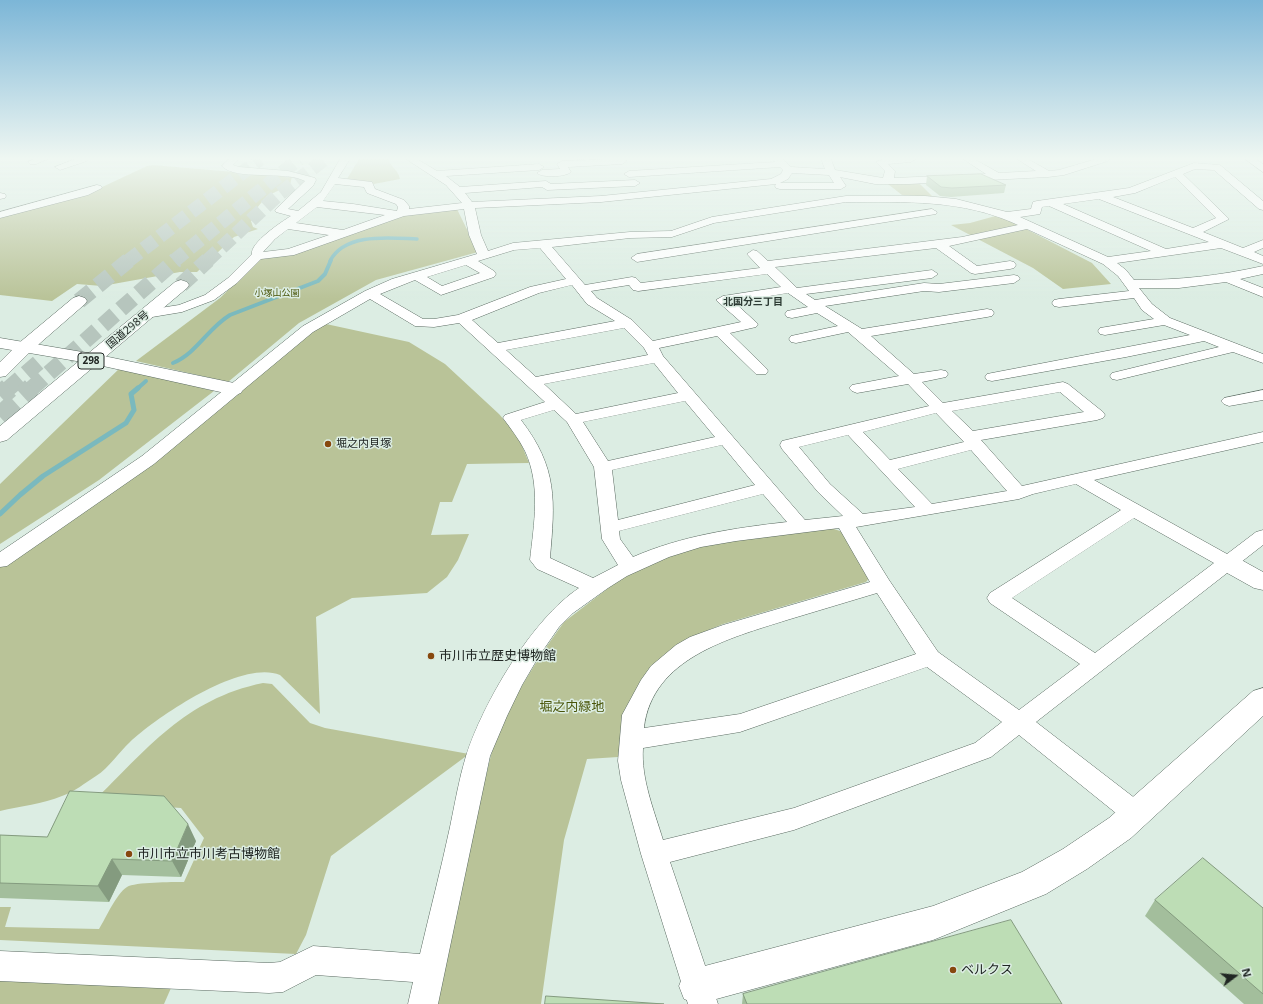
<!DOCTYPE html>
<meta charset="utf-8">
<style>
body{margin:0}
#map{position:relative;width:1263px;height:1004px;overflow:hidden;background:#dcede3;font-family:"Open Sans",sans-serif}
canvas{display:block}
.north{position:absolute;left:1215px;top:956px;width:40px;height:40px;-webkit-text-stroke:3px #dcede3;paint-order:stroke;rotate:74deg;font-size:11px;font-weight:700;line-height:16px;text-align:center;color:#202623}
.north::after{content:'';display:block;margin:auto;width:14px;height:18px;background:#202623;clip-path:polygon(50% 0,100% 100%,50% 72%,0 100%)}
</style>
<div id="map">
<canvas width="1263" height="1004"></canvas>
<div class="north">N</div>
</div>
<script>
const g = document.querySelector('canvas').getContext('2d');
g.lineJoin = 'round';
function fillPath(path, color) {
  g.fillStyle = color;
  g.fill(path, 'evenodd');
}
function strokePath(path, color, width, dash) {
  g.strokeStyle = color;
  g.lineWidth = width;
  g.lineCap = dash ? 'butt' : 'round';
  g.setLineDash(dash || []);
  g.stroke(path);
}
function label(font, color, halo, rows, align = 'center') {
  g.font = font + ' "Open Sans","Noto Sans JP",sans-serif';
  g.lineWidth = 3;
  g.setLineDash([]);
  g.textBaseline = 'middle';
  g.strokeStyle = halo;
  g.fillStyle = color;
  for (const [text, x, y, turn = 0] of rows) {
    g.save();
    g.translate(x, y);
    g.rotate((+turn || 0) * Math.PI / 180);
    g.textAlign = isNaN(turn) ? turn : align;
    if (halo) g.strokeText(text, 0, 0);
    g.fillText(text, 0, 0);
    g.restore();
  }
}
const green = new Path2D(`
 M359,159h30c1,8 9,10 11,20l-26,5 -27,-5z
 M153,165l139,12 -2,8 -23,11 -11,13 2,6 -7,6 2,6 5,2 -24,8 -37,35h-17l-78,14 -25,-2 -25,17 -52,-6v-78l100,-29 47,-22z
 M884,181h33l16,16 -31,-2z
 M456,207l22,45 -102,28 -77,43 -71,59 -92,-21 84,-63 42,-41 35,-5 104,-37z
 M999,215l93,48 19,21 -48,5 -30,-21 -82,-43 19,-2z
 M326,324l83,18 36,22 54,50 19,22 11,27 -62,1 -15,38h-12l-9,33 38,-1 -11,26 -11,17 -20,16 -75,5 -36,19 4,97 -40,-39c-38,-16 -122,41 -150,67 -11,10 -21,26 -34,34 -11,7 -22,16 -34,20 -19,8 -42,10 -62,15v-244l313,-236z
 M121,367l93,24 -115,89 -99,64v-60z
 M832,526l2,3 9,3 27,45 -4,5 -143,42 -31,13 -41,32 -12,15 -14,32 -7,41 -31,2 -23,81 -23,164h-106l33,-154 25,-103 22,-50 27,-44 22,-31 60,-46 37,-18 41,-13z
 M263,683l9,1 38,39 15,5 144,26 -138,102 -25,79 -10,19 -296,-14v-33h11l-6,20 94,2c7,-11 17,-35 28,-42 8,-5 45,-5 57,-5l20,-44 -23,-30 -88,-6c54,-53 92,-103 170,-119z
 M0,979l171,9 -7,16h-164z`);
const streamFar2 = new Path2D(`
 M330,261c15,-29 61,-23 87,-22`);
const streamFar1 = new Path2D(`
 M173,363c24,-10 35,-35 57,-48l88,-34 7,-7 6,-14
 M137,389l9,-8`);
const stream = new Path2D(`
 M0,514l20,-19 23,-19 83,-53 8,-13 -3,-16 7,-6`);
const highwayTunnelFar2 = new Path2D(`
 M128,261l132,-102
 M174,261l125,-102
 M207,261l71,-66 47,-36`);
const highwayTunnelFar1 = new Path2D(`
 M181,285l27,-25
 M79,301l50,-41
 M8,389l31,-27
 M31,389l145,-129`);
const highwayTunnel = new Path2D(`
 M0,396l9,-8
 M0,417l32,-29`);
const street = new Path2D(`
 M34,159h14l-12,5h-6l-2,-2z
 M75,159h14l-2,2 -27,9 -5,-3z
 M229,159h10l-6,6 6,2 49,4 27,7 1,2 -3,6 -25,23 10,2 23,-19 19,-33h10l-12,19 34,4 3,7 29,11 5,6v3l53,-6 -16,-18 -40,-26h11l20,12 102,-7 5,3 -5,3 -93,6 14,11 86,-6 5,3 84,-4 5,3 -5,3 -88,4 -5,-3 -77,6 7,9 129,-6 170,-17 10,-5 2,-4 -3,-3 -151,10 -5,-3 5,-3 146,-9 -2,-3h10l8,8 34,2 -4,-10h10l4,11 48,8 2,-7 -9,-9 7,-3h33l-5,3 -23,2 7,7 -1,7 92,-4 -23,-15h11l25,14 37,-2 -19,-12h11l21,12 10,-1 37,-11h14l-2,2 -44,14 -16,2 -139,7h-34l-35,-7 6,9 -5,3h-61l-4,-1 -1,-2 1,-2 -175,18 -126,6 6,27 7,16 25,-8 117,-11 41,-1 41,-14 134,-21h79l31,3 51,13 24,-3 2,-7 4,-1 92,-13 65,-25 26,2 43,36v9l-4,-1 -45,-39 -19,-1 -12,5 46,45 -26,13 40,16 20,-8v8l-9,4 9,4v8l-42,-16 -104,15 9,7 8,10c47,0 83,-4 129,-14v8l-23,5 23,9v9l-37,-15 -47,6h-40l13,16 18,14 93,36v9l-30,-11 -116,28 -5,-1 -2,-3 2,-3 107,-26 -15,-6 -78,16 -134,24 -5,-1 -2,-3 2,-3 5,-1 198,-38 -26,-10 -59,10 -5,-1 -2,-3 2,-3 54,-9 -12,-9 -8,-12 -75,9 -5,-1 -2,-3 2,-3 5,-1 70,-8 -11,-15 -15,-12 -76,-35 -78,17 28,20 33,-5 4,1 2,3 -2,3 -4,1 -35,5 -4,-1 -35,-25 -161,19 22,21 135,-18 6,4 -6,4 -126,16 9,6 109,-17 15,1 75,-9 4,1 2,3 -6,4 -75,9 -15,-1 -99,15 37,23 125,-20 5,1 2,3 -2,3 -5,1 -116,19 43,38 27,-4 5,1 2,3 -2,3 -24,5 21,21 120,-21 5,2 35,28 2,3 -2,3 -6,2 -116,20 41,46 241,-54v10l-169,38 133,74 29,-22 7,-2v15l-227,177 109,84 4,8 -4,8 -9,3 -9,-3 -108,-87 -28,22 -197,73 -124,32 48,142h-30l-47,-150 -20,-74 -3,-19 4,-46 19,-35 10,-14 25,-21 14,-8 33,-12 147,-43 -31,-54 -103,13 -35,6 -32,10 -42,19 -19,12 -35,25 -14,14 -20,29 -17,29 -15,31 -17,40 -52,248h-30l5,-22 -97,-7 -33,17 -14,1 -269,-12v-30l269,12 11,-1 33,-16 107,8c10,-43 21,-85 30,-127 5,-24 9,-48 16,-71 17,-53 66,-137 113,-168l-42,-19 -7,-9c4,-36 11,-75 -5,-109 -6,-12 -14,-22 -22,-33l2,-3 40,-13 -86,-79 -25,4 -19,-1 -45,-27 -57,33 -159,132 -147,102 -7,1v-15l142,-96 161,-130 62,-35 27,-12 85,-25 -8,-19 -5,-26 -60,7 -110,39 -33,4 -24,24 -23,17 -32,12 -36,6 -5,-1 -2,-3 2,-3 38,-6 26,-10 23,-17 24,-24c-2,-11 29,-32 39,-38l-15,-4 -1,-2 30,-29c-20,-11 -70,0 -83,-15zM792,173l37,2 5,8h-54l8,-4zM1175,177l41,41 -23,10 -80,-31 22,-4zM335,184l29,3 3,6 29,11 2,3 -1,4 -44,-7 -30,-3zM1099,199l110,43 -43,7 -103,-45zM846,202c59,0 117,-3 172,23l-56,12 -194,24 -11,-10 -4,-1 -6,4 13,14 -119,15 -5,-5 -4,-1 -47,8 -33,-38 78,-9 42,-1 42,-14zM1049,206l102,45 -43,6 -88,-40 20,-3 2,-7zM317,207l68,8 -42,15 -47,-7zM288,229l41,6 -41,14 -25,3 12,-13zM540,248l26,31 -36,8 -72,28 -24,4h-11l-43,-25 35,-14 26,15 53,-18 2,-3 -2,-3 -16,-10 36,-11zM466,265l14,8 -38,13 -15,-9zM767,274l14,13 -58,9 -7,4 25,22 -88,19 -21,-21 -35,-22 -6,-7 38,-6 4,5 5,1zM572,285l15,19 28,17 -117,22 -26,-23 67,-27zM788,293l20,14 -21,4 -2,3 2,3 5,1 25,-5 21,13 -47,10 -2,3 2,3 5,1 52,-11 51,44 -47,9 -3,3 3,3 5,2 51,-9 21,22 -147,35 -2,4 2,4 36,43 25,24 -38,4 -142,-164 -4,-8 58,-12 39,38h10l2,-3 -2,-3 -36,-35 26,-6 2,-3 -24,-22zM624,328l20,20 4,7 -112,22 -30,-27zM654,363l24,30 -102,21 -32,-30zM1060,392l24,20 -111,19 -21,-20zM685,401l30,36 -107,24 -25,-39zM554,410l13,12 27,45 8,72 16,26 -25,13 -43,-20c5,-57 8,-90 -29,-138zM936,413l28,29 -74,18 -27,-28zM848,435l67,72 -52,7 -33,-30 -31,-37zM722,445l33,40 -137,35 -6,-50zM971,450l36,41 -75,13 -34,-35zM1076,484l45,26 -131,83 -3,5 3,5 90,61 -61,46 -81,-58 -49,-72 -33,-53 163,-28 14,-5zM763,494l24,28c-53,6 -106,14 -154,35l-13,-18 -1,-8zM1134,518l80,45 -119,90 -83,-55zM877,593l39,61 -176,60 -96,14c8,-70 86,-90 143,-108 30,-9 60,-18 90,-27zM927,667l75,55 -27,21 -181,65 -131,32c-9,-30 -22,-61 -20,-92l97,-16z
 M611,159h13l3,2 -5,3 -54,3 3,5c-5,5 -29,6 -34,1l5,-3 18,-1 -3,-5 5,-3z
 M1245,159h11l7,5v8z
 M97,185l4,1 1,2 -14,7 -88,23v-6z
 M0,193l5,1 1,2 -1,2 -5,1z
 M932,209l5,3 -1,2 -299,48 -6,-4 6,-4z
 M1263,390v10l-34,6 -5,-2 -3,-3 3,-3z`);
const secondary = new Path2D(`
 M0,338l94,16 140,29 7,2 2,4 -2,4 -7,2 -140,-31 -94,-16z
 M1228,555l8,2 27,15v18l-9,-2 -34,-19 -4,-6 4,-6z
 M1263,688v28l-132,122 -44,31 -41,25 -113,46 -235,64 -14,-5 -5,-13 5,-13 13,-5 236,-62 89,-34 41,-23 46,-31 144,-127z`);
const highway = new Path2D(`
 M181,280l6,2 2,3 -2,3 -180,152 -7,2v-16l175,-144z
 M79,296l6,2 2,3 -2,3 -54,47 -25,25 -6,1v-15l19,-19 54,-45z`);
const wall = new Path2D(`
 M927,176l79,9 -2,8 -53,4 -11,-1 -14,-11z
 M0,835l47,2 149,4 -15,36 -59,-2 -13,27 -109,-4z
 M1155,900l108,8v96h-19l-99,-88z
 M743,994l319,10h-320z`);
const shadedWall = new Path2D(`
 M188,824l8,17 -15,36 -9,-16z
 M112,859l10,16 -13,27 -11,-16z`);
const building = new Path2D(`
 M981,174l25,11 -54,3 -11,-1 -14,-11z
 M70,791l94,5 24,28 -16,37 -60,-2 -14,27 -98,-3v-48l47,2z
 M1203,858l60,50v86l-108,-94z
 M1011,920l51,84h-315l-4,-10z
 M546,996l118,8h-119z`);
const markers = [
 [328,444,4,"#87480e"],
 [431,656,4,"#87480e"],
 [129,854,4,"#87480e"],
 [953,970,4,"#87480e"]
];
const farParknames = [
 ["小塚山公園",277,293]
];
const farNeighbourhoodnames = [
 ["北国分三丁目",753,302]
];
const shields = [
 [91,361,26]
];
const shieldNames = [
 ["298",91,361]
];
const streetNames = [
 ["国道298号",128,330,-40]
];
const poiNames = [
 ["堀之内貝塚",336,444]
];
const nearPoinames = [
 ["市川市立歴史博物館",439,656],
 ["市川市立市川考古博物館",137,854],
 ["ベルクス",961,970]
];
const nearParknames = [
 ["堀之内緑地",572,707]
];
fillPath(green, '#b9c398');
strokePath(streamFar2, '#7ab9be', 3.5);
strokePath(streamFar1, '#7ab9be', 4);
strokePath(stream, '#7ab9be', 5);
strokePath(highwayTunnelFar2, '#b6c5bd', 14, [14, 6]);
strokePath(highwayTunnelFar1, '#b6c5bd', 16, [16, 8]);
strokePath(highwayTunnel, '#b6c5bd', 21, [21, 10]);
strokePath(street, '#5a6a61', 1);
strokePath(secondary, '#5a6a61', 1);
strokePath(highway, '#5a6a61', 1);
fillPath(street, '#fff');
fillPath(secondary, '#fff');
fillPath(highway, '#fff');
fillPath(wall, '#a3be9c');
fillPath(shadedWall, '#849b7f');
fillPath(building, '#bdddb5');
strokePath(building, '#849b7f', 1);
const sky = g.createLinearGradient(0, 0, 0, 299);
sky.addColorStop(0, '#7cb6d7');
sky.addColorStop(0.53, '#eff7f2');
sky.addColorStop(1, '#eff7f200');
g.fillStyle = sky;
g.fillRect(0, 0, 1263, 299);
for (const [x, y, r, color] of markers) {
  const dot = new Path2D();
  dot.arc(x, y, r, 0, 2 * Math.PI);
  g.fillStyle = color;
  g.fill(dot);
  strokePath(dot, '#dcede3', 1.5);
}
label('9px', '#495509', '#dcede3', farParknames);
label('bold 10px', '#2d3b34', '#dcede3', farNeighbourhoodnames);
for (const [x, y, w] of shields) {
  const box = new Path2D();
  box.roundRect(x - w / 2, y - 8, w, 16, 3);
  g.fillStyle = '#dcede3';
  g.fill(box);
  strokePath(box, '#202623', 1);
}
label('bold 10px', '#202623', null, shieldNames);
label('11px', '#202623', '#dcede3', streetNames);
label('11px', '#202623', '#dcede3', poiNames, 'left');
label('13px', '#202623', '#dcede3', nearPoinames, 'left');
label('13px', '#495509', '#dcede3', nearParknames);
</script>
